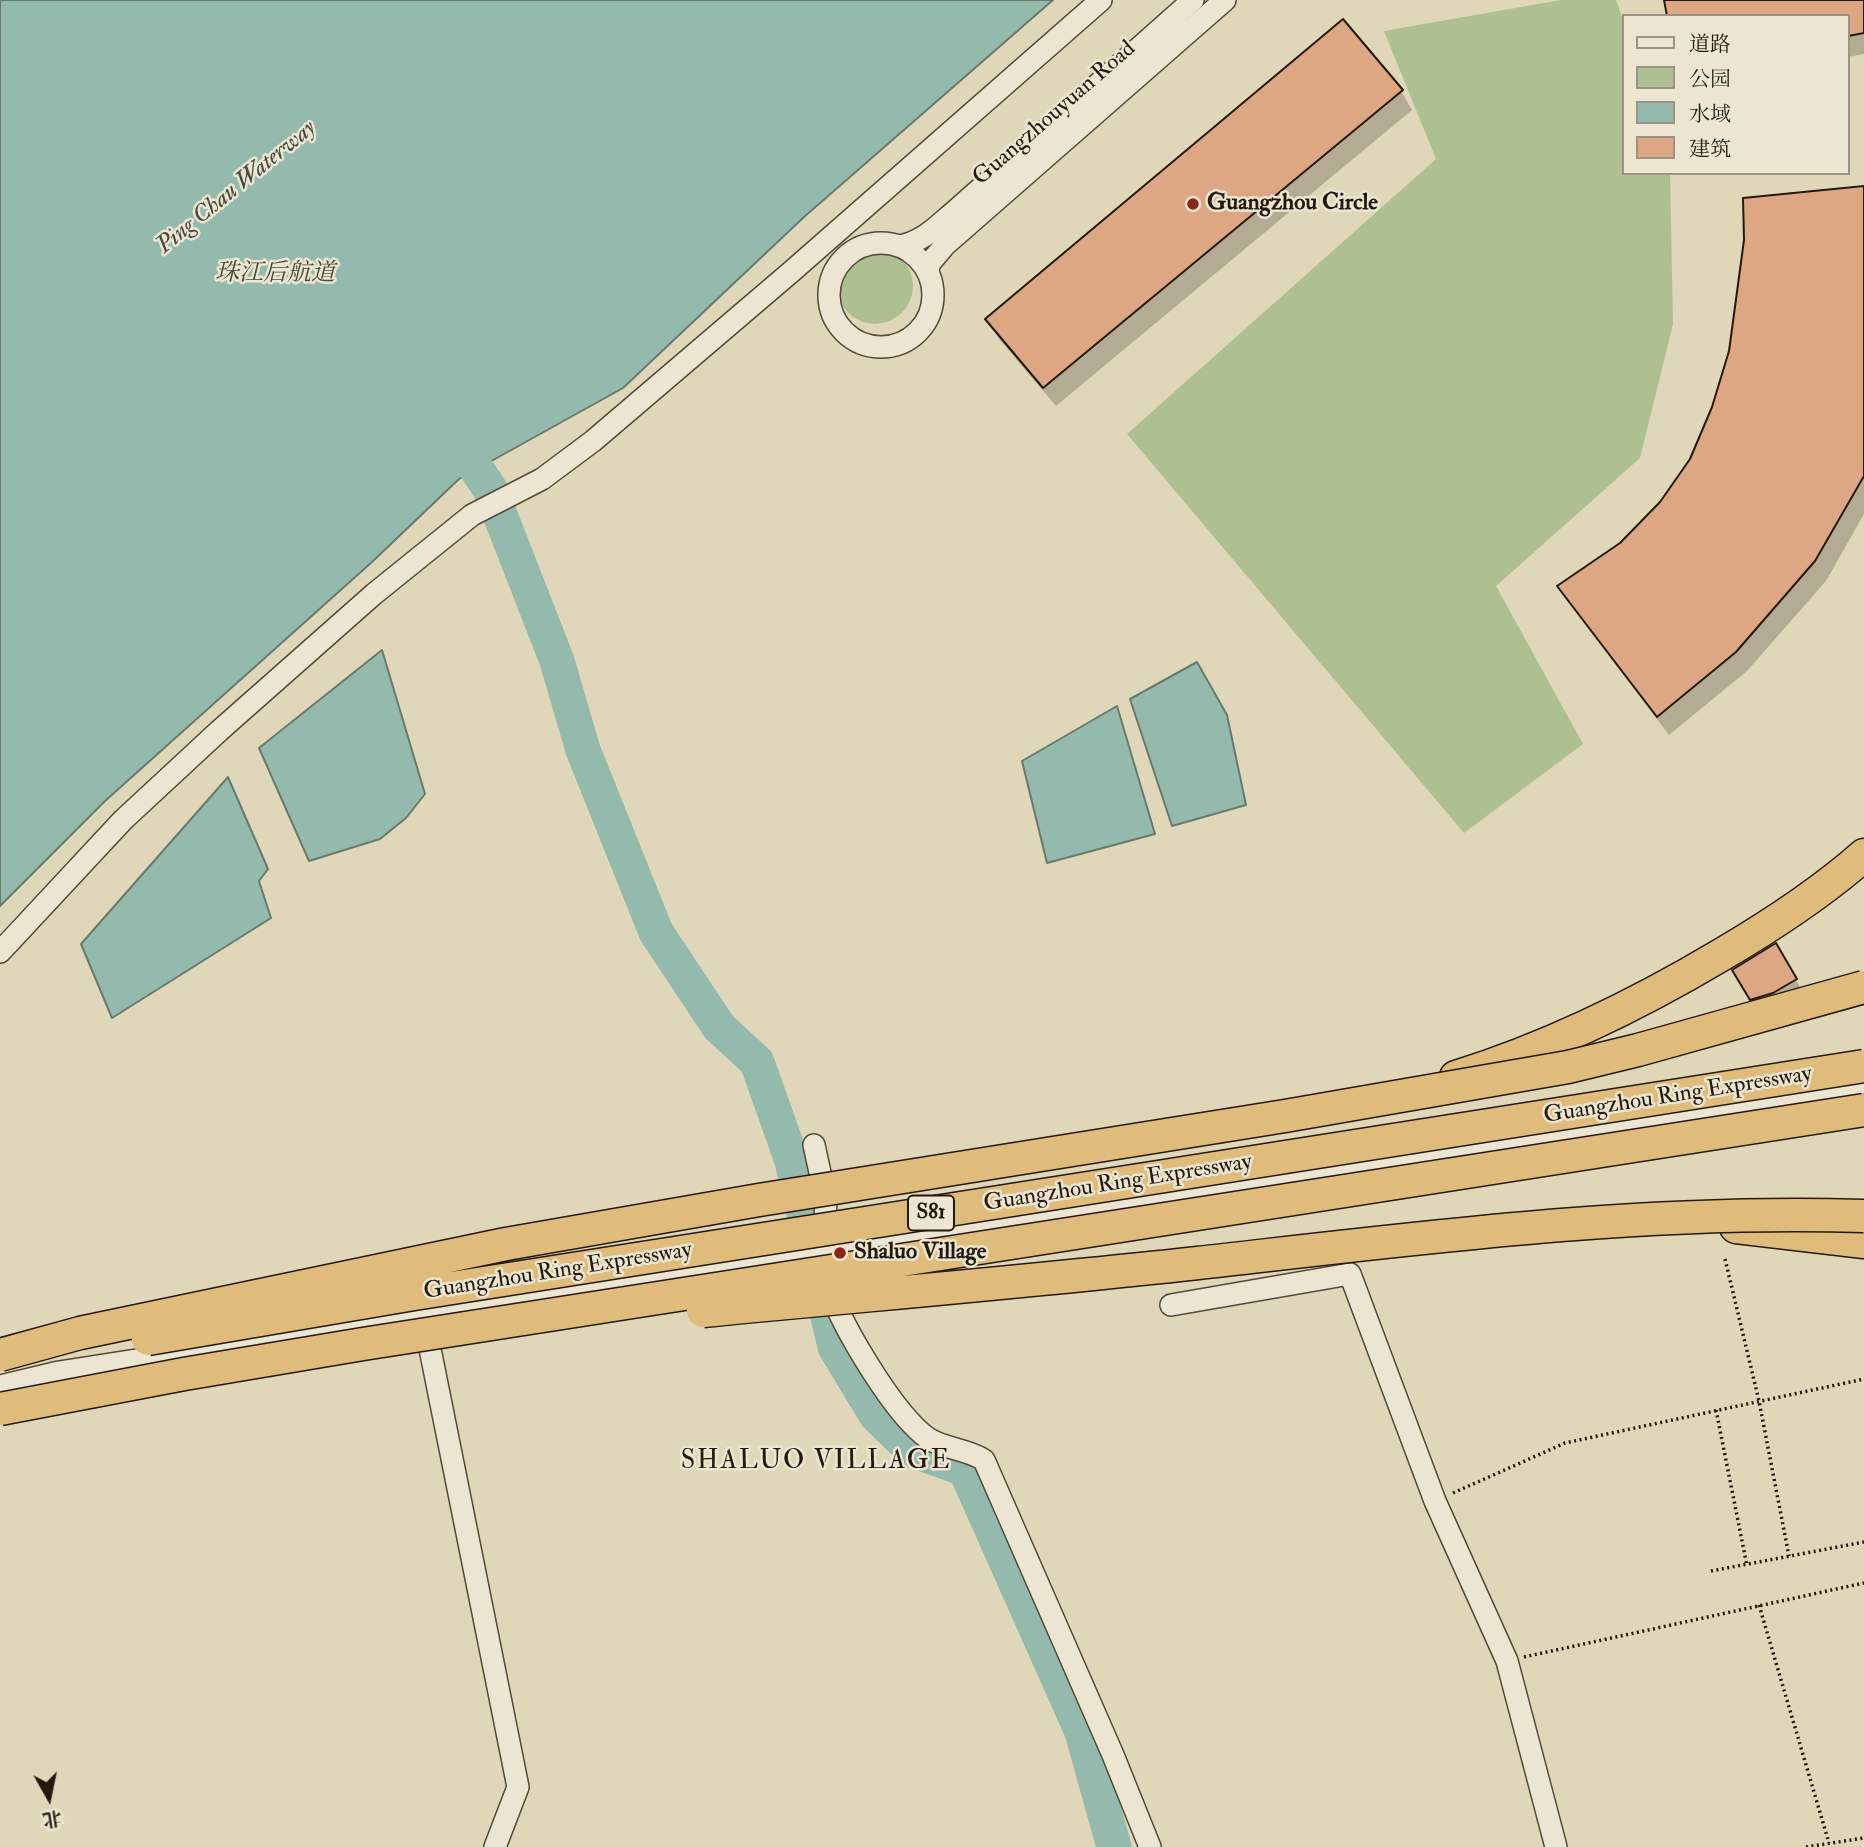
<!DOCTYPE html>
<meta charset="utf-8">
<style>
body{margin:0}
#map{position:relative;width:1864px;height:1847px;overflow:hidden;background:#e0d7b8;font-family:"IM FELL Double Pica","Noto Serif SC",serif}
canvas{display:block}
.legend{position:absolute;left:1622px;top:14px;width:228px;height:161px;box-sizing:border-box;background:#ebe5d1;border:2px solid #9c9383;margin:0;padding:9px 12px;list-style:none;font-size:21px;color:#25190e}
.legend li{display:flex;align-items:center;gap:14px;height:35px}
.legend b{width:35px;border:2px solid #9c9383}
.north{position:absolute;left:14px;top:1763px;width:70px;height:70px;-webkit-text-stroke:5px #ebe5d1;paint-order:stroke;rotate:171deg;font-size:19px;font-weight:700;line-height:28px;text-align:center;color:#25190e}
.north::after{content:'';display:block;margin:auto;width:24px;height:32px;background:#25190e;clip-path:polygon(50% 0,100% 100%,50% 72%,0 100%)}
</style>
<div id="map">
<canvas width="1864" height="1847"></canvas>
<ul class="legend">
<li><b style="height:9px;background:#ebe5d1"></b>道路</li>
<li><b style="height:19px;background:#aebf92"></b>公园</li>
<li><b style="height:19px;background:#94baae"></b>水域</li>
<li><b style="height:19px;background:#dda783"></b>建筑</li>
</ul>
<div class="north">北</div>
</div>
<script>
const g = document.querySelector('canvas').getContext('2d');
g.lineJoin = 'round';
function fillPath(path, color) {
  g.fillStyle = color;
  g.fill(path, 'evenodd');
}
function strokePath(path, color, width, dash) {
  g.strokeStyle = color;
  g.lineWidth = width;
  g.lineCap = dash ? 'butt' : 'round';
  g.setLineDash(dash || []);
  g.stroke(path);
}
function label(font, color, halo, rows, align = 'center') {
  g.font = font + ' "IM FELL Double Pica","Noto Serif SC",serif';
  g.lineWidth = 5;
  g.setLineDash([]);
  g.textBaseline = 'middle';
  g.strokeStyle = halo;
  g.fillStyle = color;
  for (const [text, x, y, turn = 0] of rows) {
    g.save();
    g.translate(x, y);
    g.rotate((+turn || 0) * Math.PI / 180);
    g.textAlign = isNaN(turn) ? turn : align;
    if (halo) g.strokeText(text, 0, 0);
    g.fillText(text, 0, 0);
    g.restore();
  }
}
const green = new Path2D(`
 M1561,0h55l8,22v151h46l3,151 -33,134 -144,128 87,158 -119,89 -337,-399 309,-275 -52,-128z
 M837 286a38 38 0 1 1 76 0a38 38 0 1 1-76 0Z`);
const water = new Path2D(`
 M0,0h1053l-249,217 -181,171 -164,91 -87,83 -267,239 -105,105z
 M382,650l43,144 -19,24 -26,21 -71,22 -50,-113z
 M1197,662l30,53 19,90 -74,21 -42,-127z
 M1117,706l38,128 -108,29 -25,-102z
 M228,777l40,92 -9,12 12,37 -159,100 -31,-74z`);
const shadow = new Path2D(`
 M1666,0h198v54l-16,3v-41z
 M1401,91l11,19 -356,296 -57,-67 -11,-19z
 M1864,188v326l-38,67 -79,90 -78,64 -98,-129 -11,-19 61,-43 40,-41 30,-43z
 M1775,945l29,49 -44,19 -26,-43z`);
const river = new Path2D(`
 M450,430l40,59 67,172 26,89 73,182 63,95 38,35 35,99 43,186 41,68 36,35 53,19 117,263 32,115`);
const building = new Path2D(`
 M1664,0h200v33l-16,3v-20h-181z
 M1343,19l60,71 -360,298 -58,-69z
 M1864,186v290l-49,85 -79,91 -79,65 -100,-131 63,-43 40,-41 30,-43 22,-52 17,-56 15,-111 -1,-42z
 M1776,943l21,36 -24,14 -23,7 -18,-30z`);
const path = new Path2D(`
 M1725,1259l34,142 30,155
 M1716,1410l31,156
 M1453,1493l112,-50 299,-64
 M1711,1571l153,-29
 M1759,1605l70,238
 M1524,1657l340,-74
 M1806,1847l58,-9`);
const minor = new Path2D(`
 M829 295a52 52 0 1 1 104 0a52 52 0 1 1-104 0Z
 M899,246c23,-3 39,-21 56,-35l238,-211
 M928,273l1,-9 16,-19 280,-245
 M0,952l123,-132 96,-89 155,-137 98,-79 70,-36 51,-38 198,-169 310,-272
 M814,1145l12,55 -2,39
 M829,1288c14,40 66,128 100,151 16,10 38,10 55,21l129,295 37,92
 M1171,1305l179,-31 85,227 72,160 49,186
 M425,1324l93,463 -23,60
 M0,1386l59,-14 1348,-210 360,-64 97,-15`);
const highway = new Path2D(`
 M1456,1077c93,-29 181,-72 265,-122 51,-30 99,-61 143,-100
 M1736,1227l128,15`);
const highwayBridge = new Path2D(`
 M703,1311c165,-16 330,-30 495,-48 222,-25 443,-54 666,-47
 M148,1339l266,-45 1450,-228
 M0,1355l80,-22 426,-89 253,-44 526,-84 283,-49 70,-17 226,-63
 M0,1409l184,-35 179,-30 1501,-234`);
const markers = [
 [1193,204,7,"#8f2418"],
 [840,1253,7,"#8f2418"]
];
const shields = [
 [931,1213,46]
];
const shieldNames = [
 ["S81",931,1213]
];
const streetNames = [
 ["Guangzhouyuan Road",1055,114,-41],
 ["Guangzhou Ring Expressway",1678,1096,-9],
 ["Guangzhou Ring Expressway",1118,1184,-9],
 ["Guangzhou Ring Expressway",558,1272,-9]
];
const poiNames = [
 ["Guangzhou Circle",1207,204],
 ["Shaluo Village",854,1253]
];
const waterNames = [
 ["Ping Chau Waterway",237,188,-39],
 ["珠江后航道",275,275]
];
const quarterNames = [
 ["SHALUO VILLAGE",816,1462]
];
fillPath(green, '#aebf92');
fillPath(water, '#94baae');
strokePath(water, '#687a6e', 2);
fillPath(shadow, '#0003');
strokePath(river, '#94baae', 35);
fillPath(building, '#dda783');
strokePath(building, '#25190e', 2);
strokePath(minor, '#544838', 24);
strokePath(highway, '#25190e', 35);
strokePath(path, '#25190e', 3.5, [2, 3.5]);
strokePath(minor, '#ebe5d1', 21);
strokePath(highway, '#e0bc7c', 32);
strokePath(highwayBridge, '#25190e', 35, []);
strokePath(highwayBridge, '#e0bc7c', 32);
for (const [x, y, r, color] of markers) {
  const dot = new Path2D();
  dot.arc(x, y, r, 0, 2 * Math.PI);
  g.fillStyle = color;
  g.fill(dot);
  strokePath(dot, '#ebe5d1', 2.5);
}
for (const [x, y, w] of shields) {
  const box = new Path2D();
  box.roundRect(x - w / 2, y - 17.5, w, 35, 5);
  g.fillStyle = '#ebe5d1';
  g.fill(box);
  strokePath(box, '#25190e', 2);
}
label('bold 21px', '#25190e', null, shieldNames);
label('23px', '#25190e', '#ebe5d1', streetNames);
label('bold 23px', '#25190e', '#ebe5d1', poiNames, 'left');
label('italic 24px', '#46493e', '#ebe5d1', waterNames);
g.letterSpacing = '2px';
label('26px', '#25190e', '#ebe5d1', quarterNames);
g.letterSpacing = '0px';
</script>
